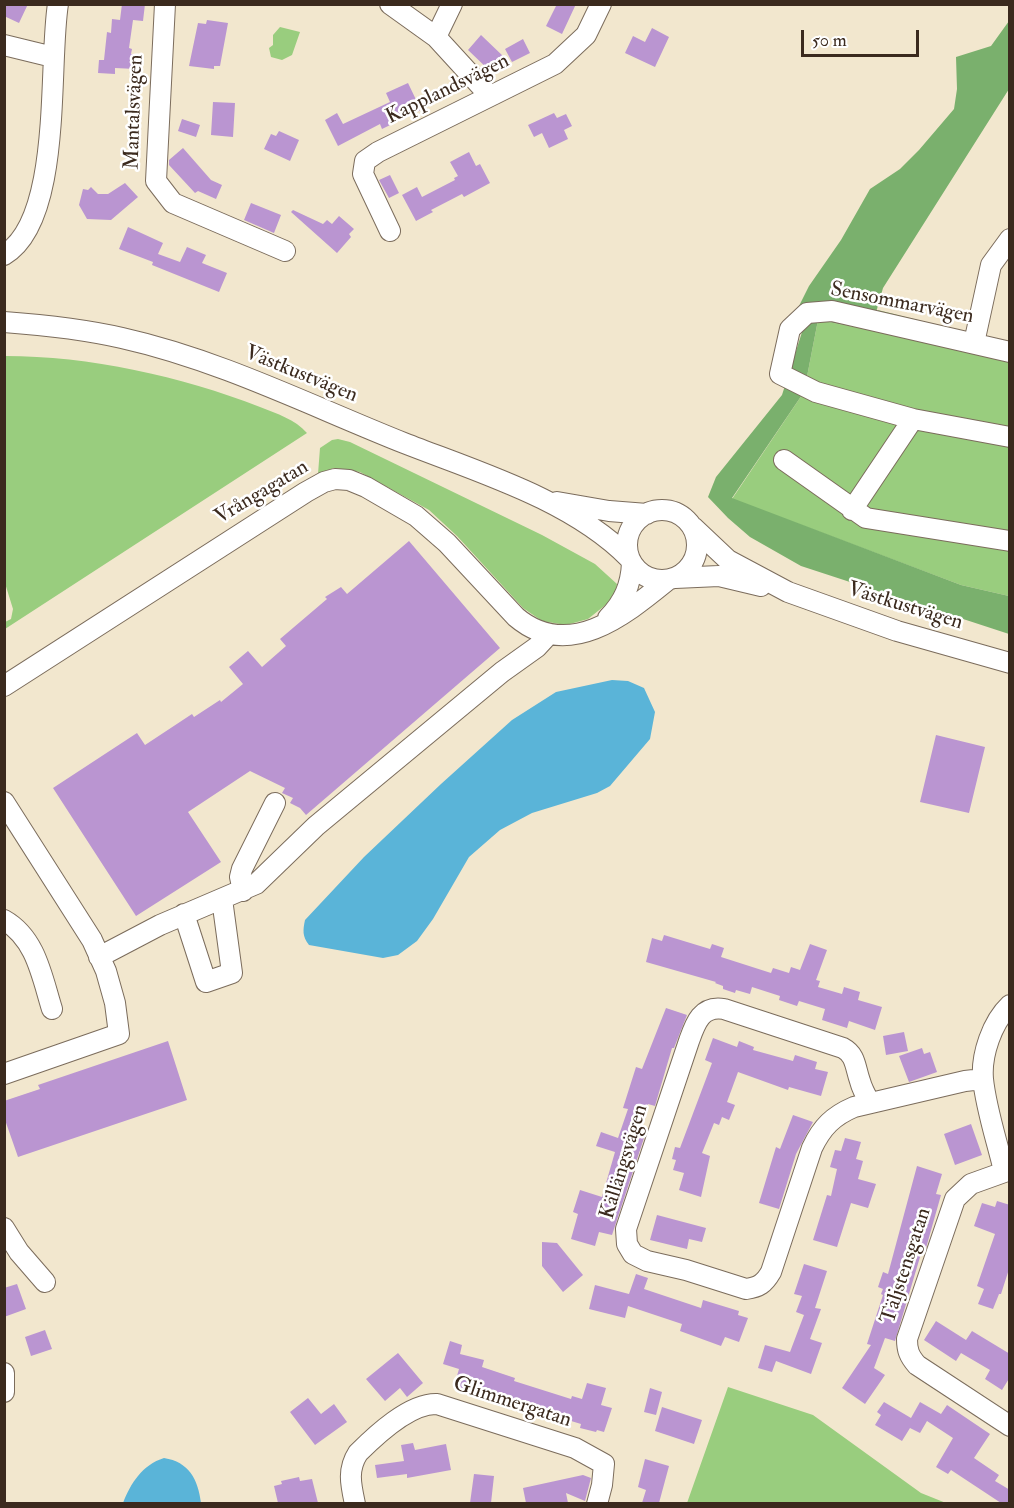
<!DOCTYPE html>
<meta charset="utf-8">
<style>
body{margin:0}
#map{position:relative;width:1014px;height:1508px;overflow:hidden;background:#f2e7ce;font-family:"IM FELL Double Pica",serif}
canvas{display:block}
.frame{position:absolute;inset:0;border:6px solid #3b2a1e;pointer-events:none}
.scale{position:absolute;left:801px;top:30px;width:118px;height:27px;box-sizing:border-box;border:3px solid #3b2a1e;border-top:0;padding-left:8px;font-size:18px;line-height:21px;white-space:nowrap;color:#3b2a1e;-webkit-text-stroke:4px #fff;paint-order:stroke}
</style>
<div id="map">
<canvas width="1014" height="1508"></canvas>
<div class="frame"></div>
<div class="scale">50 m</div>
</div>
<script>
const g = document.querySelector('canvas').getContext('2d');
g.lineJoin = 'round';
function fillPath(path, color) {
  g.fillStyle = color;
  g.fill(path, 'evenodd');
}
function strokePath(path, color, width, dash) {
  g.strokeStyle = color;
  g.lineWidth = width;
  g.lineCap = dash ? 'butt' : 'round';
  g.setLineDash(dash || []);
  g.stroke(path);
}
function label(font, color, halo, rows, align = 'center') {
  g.font = font + ' "IM FELL Double Pica",serif';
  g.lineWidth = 5;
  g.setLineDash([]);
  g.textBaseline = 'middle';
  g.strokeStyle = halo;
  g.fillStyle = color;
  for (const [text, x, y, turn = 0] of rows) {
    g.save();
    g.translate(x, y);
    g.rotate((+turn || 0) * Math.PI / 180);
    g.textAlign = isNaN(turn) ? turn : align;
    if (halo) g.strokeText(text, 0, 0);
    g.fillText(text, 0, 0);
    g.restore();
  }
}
const green = new Path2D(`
 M280,27l20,5 -8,23 -10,5 -11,-3 -2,-9 4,-3v-10z
 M878,310l131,33v253l-48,-11 -229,-86 72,-107 14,-72 53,10z
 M5,356c84,0 176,20 255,51 17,7 35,12 47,26l-302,196v-7l6,-3 2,-10 -9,-29z
 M338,439l12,3 192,93 53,29 22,20 -1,8 -8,11 -20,16 -22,6 -24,-4 -19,-13 -66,-72 -28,-26 -69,-38 -26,-4 -16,6 2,-26 12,-8z
 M728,1387l85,28 108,78 25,10h-259z`);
const forest = new Path2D(`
 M1009,21v68l-126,199 -12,42 -53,-10 -14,72 -72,106 229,87 48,11v38l-208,-68 -51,-29 -22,-19 -20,-21 8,-20 66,-82 21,-66 -7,-17 13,-26 32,-46 29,-51 30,-20 19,-19 35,-41 3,-20 -1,-32 35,-11z`);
const water = new Path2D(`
 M612,680l16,1 16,7 11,24 -5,27 -40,47 -13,7 -65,20 -32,17 -31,27 -36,62 -16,22 -19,14 -15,3 -74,-13c-7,-9 -6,-15 -4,-25l59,-63 77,-73 71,-64 44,-28z
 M164,1458c25,4 34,21 37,45h-78c8,-20 19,-38 41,-45z`);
const building = new Path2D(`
 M4,4h24l-9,19 -15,-7z
 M122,4h23l-2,17 -10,-1 -4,28 3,1 -1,5 5,1 -1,14 -20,-1v6l-17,-1 1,-13h5l3,-28 4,1 1,-14 8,1z
 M557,4h19l-14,30 -16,-8z
 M207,20l21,3 -8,43h-6v3l-25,-3 9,-43 8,1z
 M652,28l17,9 -14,30 -30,-14 8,-17 12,6z
 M481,35l23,22 -13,15 -23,-22z
 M523,39l7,14 -18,9 -7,-13z
 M408,83l13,27 -39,19 -2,-5 -42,22 -13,-26 12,-7 6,11 47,-22 -4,-9z
 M213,102l22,1 -2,34 -22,-2z
 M554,113l3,5 9,-4 6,12 -8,4 4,9 -19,9 -7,-15 -8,4 -6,-12z
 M182,119l18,6 -4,12 -18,-6z
 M279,131l20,9 -9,21 -26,-12 7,-15 5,2z
 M183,148l28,32 11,5 -6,14 -18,-8 -3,2 -26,-28v-5z
 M469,152l7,14 4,-2 10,19 -26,14 -2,-3 -31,16 2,2 -17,9 -14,-26 15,-8 5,10 33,-17 -1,-2 4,-2 -8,-14z
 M390,175l9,18 -10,5 -10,-18z
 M125,183l13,14 -27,23 -24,-1 -8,-14 4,-16 5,1 3,-3 7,7h10z
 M251,203l30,12 -7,18 -30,-13z
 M293,210l30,14 4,-4 5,4 7,-8 15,13 -5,5 2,3 -14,16 -46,-41z
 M128,227l35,16 -5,11 22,8 7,-15 19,8 -4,8 25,10 -8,19 -67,-27 1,-3 -34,-13z
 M409,541l91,107 -194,167 -6,-7 -10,-5 3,-5 -11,-5 3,-5 -35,-17 -62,41 33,50 -85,54 -83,-128 84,-55 8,12 47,-31 2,3 26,-17 1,2 22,-18 -14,-17 19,-16 14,16 24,-21 -6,-7 47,-40 -2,-2 16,-10 6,7z
 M936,735l49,12 -16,66 -49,-11z
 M664,935l46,14 2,-5 12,4 -3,9 50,16 2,-5 16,5 2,-6 9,3 10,-26 17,6 -11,30 4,1 -2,6 24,7 2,-7 16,5 -2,8 24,7 -7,23 -26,-9 -2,7 -25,-8 3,-11 -26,-8 -2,5 -18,-6 1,-4 -28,-9 -2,7 -14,-4 -1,3 -12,-4v-3l-8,-3 1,-1 -70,-20 6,-24 10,3z
 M666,1008l21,7 -13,33h-2l-17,58 -7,-2 -10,28 7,3 -33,100 -13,-3 -4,14 -24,-7 7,-25 -5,-2 7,-22 22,7 13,-45 -19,-6 5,-14 17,6 10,-29 -5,-1 13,-41 6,2z
 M904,1032l4,19 -22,4 -3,-19z
 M713,1038l24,9 2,-6 15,6 -1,3 40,11 2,-6 22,7 -2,7 13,3 -7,24 -32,-9 -1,3 -50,-18 -11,30 8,3 -6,15 -7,-3 -3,8 -5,-2 -12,30 8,3 -9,41 -22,-7 5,-17 -11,-3 3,-10 -4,-1 3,-12 5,1 32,-85 -7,-3z
 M168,1041l19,59 -169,57 -14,-40v-16l36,-12 -2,-4z
 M922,1048l2,6 6,-2 7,20 -28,10 -10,-26z
 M793,1115l20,7 -17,32 -17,55 -20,-6 17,-56 4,2z
 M971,1124l11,31 -27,10 -11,-31z
 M845,1138l16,4 -5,17 7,2 -5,18 18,5 -8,24 -17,-5 -14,44 -24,-7 14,-45 4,1 6,-27 -7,-2 5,-17 6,1z
 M917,1166l25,8 -6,20 5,1 -15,53 -3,-1 -28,94 -10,-3 -11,30 11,7 -20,29 -23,-16 29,-43 -4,-1 16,-49 -2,-1 2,-5 -5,-2 5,-15 5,2z
 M997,1201l13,4v61l-9,28h-2l-6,15 -15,-5 6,-15 -7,-3 18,-52 -21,-8 8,-23 13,4z
 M657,1215l49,13 -4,14 -13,-3 -2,10 -37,-9z
 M542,1242l15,1 26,32 -20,17 -21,-26z
 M804,1264l23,7 -12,37 6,1 -11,30 12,4 -11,31 -35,-13 -4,11 -14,-4 7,-23 25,7 14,-37 -8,-3 6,-16 -8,-2z
 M636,1274l12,4 -4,11 57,19 2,-8 36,11 -1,4 10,3 -9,24 -14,-5 -4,9 -41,-15 2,-7 -54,-18 -3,12 -36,-9 6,-24 34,9z
 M17,1284l9,25 -22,8v-29z
 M936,1321l30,19 6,-9 38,23v23l-8,13 -17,-11 5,-9 -29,-17 -5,8 -32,-21z
 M45,1330l7,19 -21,7 -6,-19z
 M450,1341l12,4 -2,9 24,6 -2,7 33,11 -1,3 57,18 1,-3 10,3 5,-16 19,5 -5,17 11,3 -8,24 -7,-2 -1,2 -16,-4 1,-4 -33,-10 -1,4 -53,-17 1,-4 -41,-11 5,-17 -16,-5z
 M398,1353l25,30 -16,14 -7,-9 -15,13 -19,-22z
 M650,1388l12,4 -6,23 -12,-3z
 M308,1398l13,16 13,-10 13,18 -32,23 -25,-33z
 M884,1402l27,16 9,-16 21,12 6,-9 43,29 -16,24 25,17 -4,6 15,9v13h-9l-50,-33 -3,4 -12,-7 17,-29 -26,-17 -7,12 -10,-5 -8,13 -27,-16 6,-10 -4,-3z
 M662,1407l40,13 -8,24 -39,-13z
 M413,1443l2,7 31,-6 5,26 -44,8v-4l-30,4 -2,-13 29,-4 -3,-16z
 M645,1459l24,7 -10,37h-17l4,-13 -8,-3z
 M474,1474l20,2 -3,27h-21z
 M583,1475l8,3 -6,23 -19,-8 2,10h-42l-3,-15z
 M299,1477l1,4 12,-2 6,24h-40l-4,-17 8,-2 -1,-3z`);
const minor = new Path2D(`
 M165,4l-9,177 17,22 112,48
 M390,4l46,33 54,59
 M436,37l16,-33
 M4,45l49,12
 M390,231l-27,-57 2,-13 13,-9 177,-88 31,-29 15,-31
 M4,255c59,-35 44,-190 54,-251
 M4,322c40,3 79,7 118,16 98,22 189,68 282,105 74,29 168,57 225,115
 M974,343l17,-78 19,-26
 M1010,352l-178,-41 -25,2 -17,16 -10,45 36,18 97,27 97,18
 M784,460l82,58 144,23
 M557,502l52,9 38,3
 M627 545a35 35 0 1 1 70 0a35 35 0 1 1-70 0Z
 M852,510l61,-91
 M693,527l35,33 60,32 109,39 113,32
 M675,578l44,-2 42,10
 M608,618c16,-16 23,-33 24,-55
 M4,686l302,-194 18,-10 11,-3 14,1 17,7 50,29 31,27 69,74c53,45 110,-3 152,-37
 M4,802l88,138 14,31 9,32 4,31 -115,40
 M243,891l-3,-14 2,-8 33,-66
 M184,914l22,68 26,-9 -10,-74
 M4,920c32,18 38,57 48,89
 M99,957l61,-32 96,-41 60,-58 186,-154 35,-25 12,-13
 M870,1103c-4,-7 -8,-14 -10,-22 -5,-14 -4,-26 -17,-33l-119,-39c-23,-4 -29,15 -35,32l-63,188 1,15 6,10 14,7 39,9 60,19c13,-2 18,-5 25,-17l41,-124c10,-21 21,-32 42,-41l111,-26 18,-2
 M1010,1170l-39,14 -16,15 -48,140c0,11 2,17 10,26l93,61
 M1004,1171c-7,-30 -18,-62 -21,-92 -2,-24 9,-57 27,-74
 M4,1228l15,24 26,30
 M4,1373v19
 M355,1504c-4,-19 -8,-34 3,-51 18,-18 52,-50 79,-49l138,44 29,16 -2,21 -5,19`);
const streetNames = [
 ["Kapplandsvägen",448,90,-26],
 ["Mantalsvägen",135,112,-88],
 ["Sensommarvägen",902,304,11],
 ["Västkustvägen",301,375,22],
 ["Vrångagatan",262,493,-31],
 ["Västkustvägen",905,607,17],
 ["Källängsvägen",625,1162,-73],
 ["Täljstensgatan",907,1266,-72],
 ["Glimmergatan",512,1403,18]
];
fillPath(green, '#99cd7e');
fillPath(forest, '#7ab06d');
fillPath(water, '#5ab4d8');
fillPath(building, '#ba95d1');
strokePath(minor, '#7b6c5c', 22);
strokePath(minor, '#fff', 20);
label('21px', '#3b2a1e', '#fff', streetNames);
</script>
